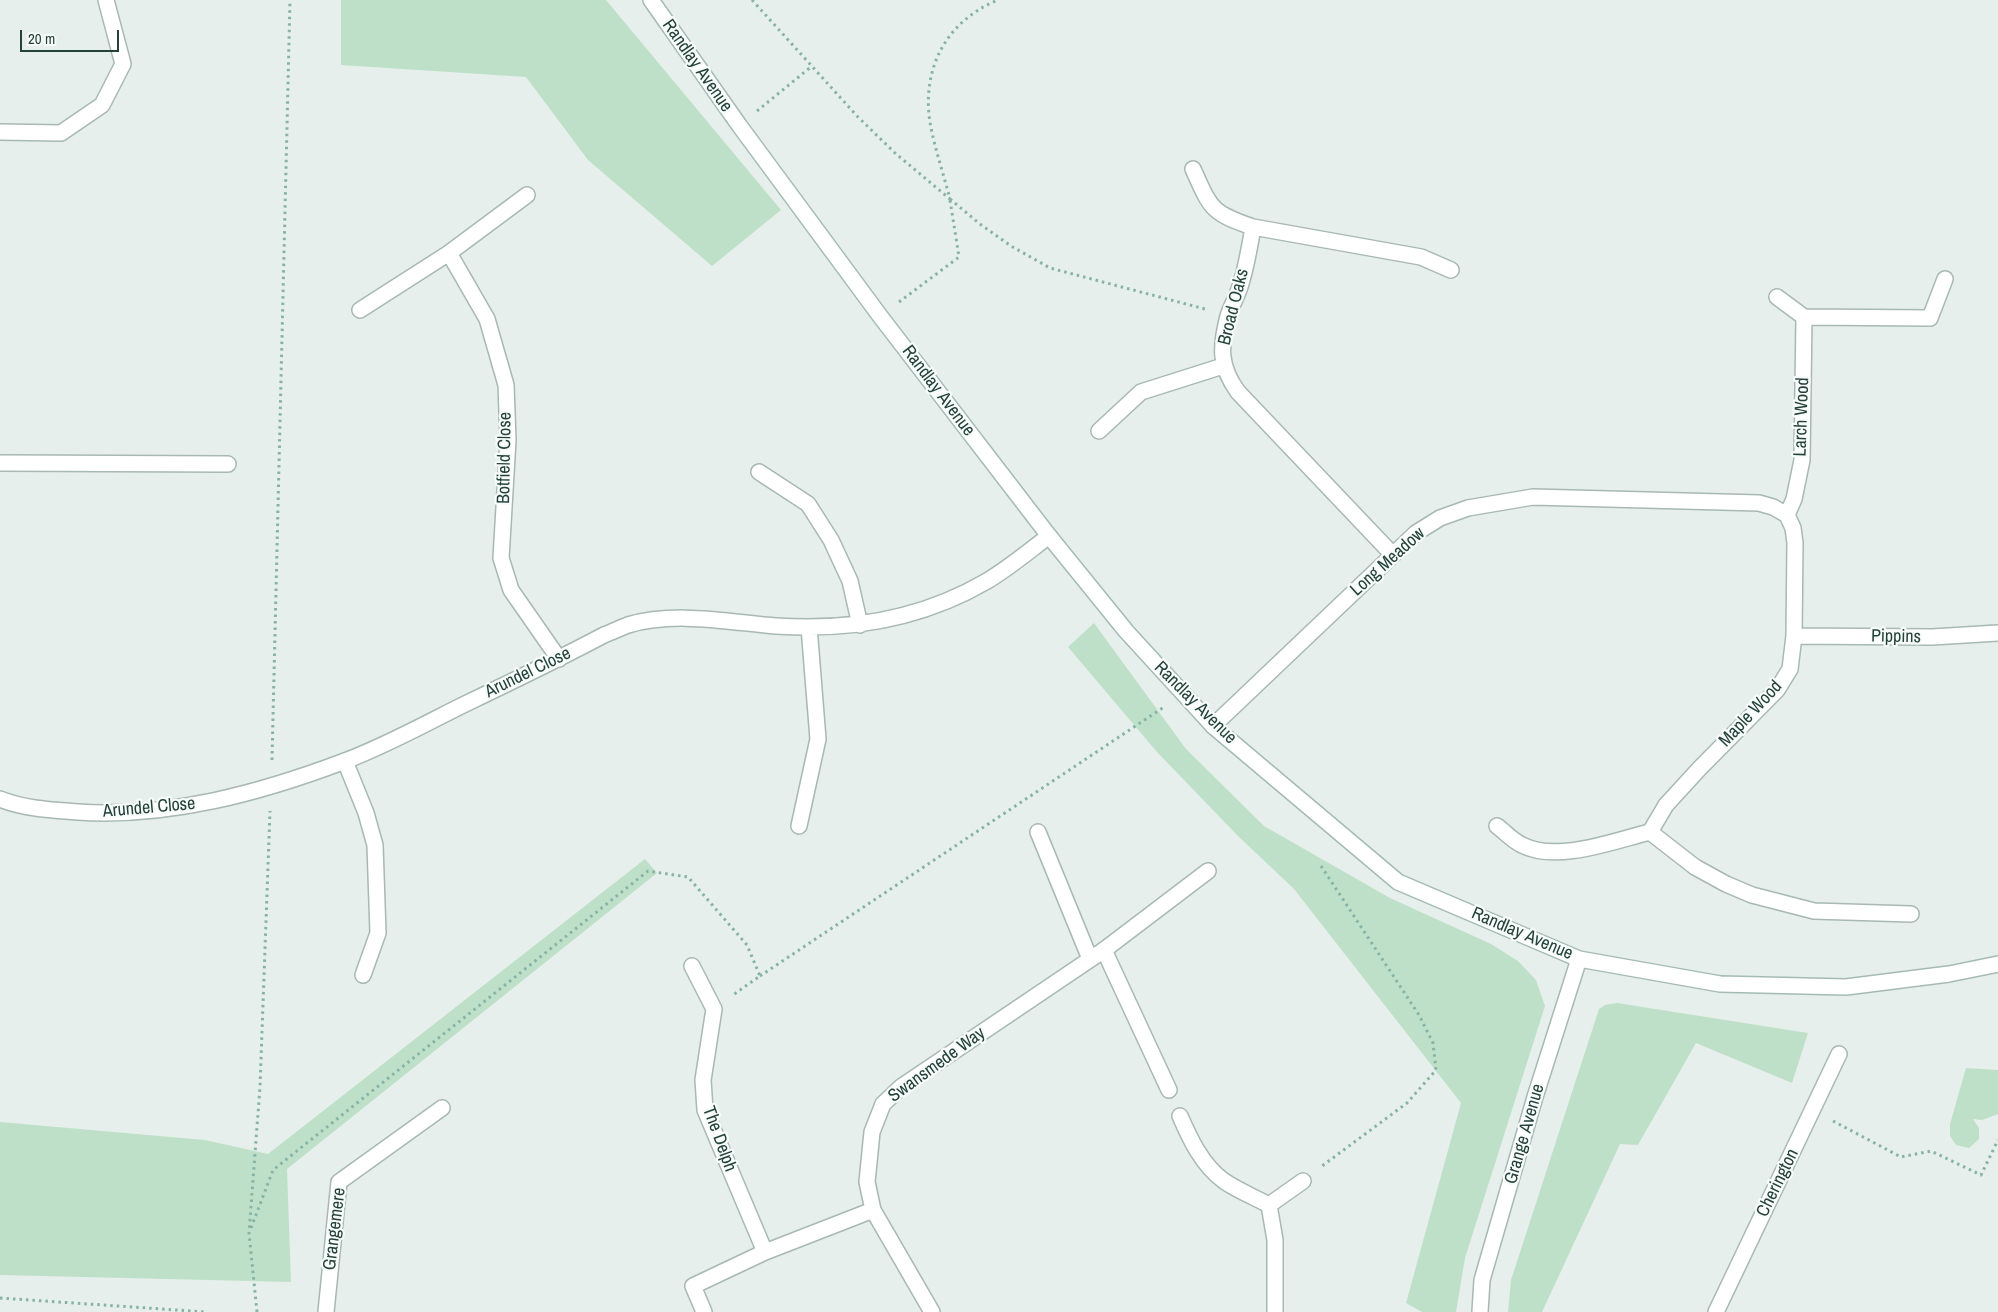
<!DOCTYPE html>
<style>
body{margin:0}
#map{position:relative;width:1998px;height:1312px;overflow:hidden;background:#e6efeb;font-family:"Archivo Narrow",sans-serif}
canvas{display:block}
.scale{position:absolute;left:20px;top:30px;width:99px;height:22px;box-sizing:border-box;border:2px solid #24423a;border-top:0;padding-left:6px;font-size:15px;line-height:18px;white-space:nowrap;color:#24423a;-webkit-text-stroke:4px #f7fbf9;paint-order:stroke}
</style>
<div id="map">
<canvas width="1998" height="1312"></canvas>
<div class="scale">20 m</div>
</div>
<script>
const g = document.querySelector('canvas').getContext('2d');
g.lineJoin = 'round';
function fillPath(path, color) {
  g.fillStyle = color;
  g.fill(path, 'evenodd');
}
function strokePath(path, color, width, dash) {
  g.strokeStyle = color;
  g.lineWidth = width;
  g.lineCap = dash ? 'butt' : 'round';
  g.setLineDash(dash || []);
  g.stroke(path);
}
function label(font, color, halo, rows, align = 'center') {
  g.font = font + ' "Archivo Narrow",sans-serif';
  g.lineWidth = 4.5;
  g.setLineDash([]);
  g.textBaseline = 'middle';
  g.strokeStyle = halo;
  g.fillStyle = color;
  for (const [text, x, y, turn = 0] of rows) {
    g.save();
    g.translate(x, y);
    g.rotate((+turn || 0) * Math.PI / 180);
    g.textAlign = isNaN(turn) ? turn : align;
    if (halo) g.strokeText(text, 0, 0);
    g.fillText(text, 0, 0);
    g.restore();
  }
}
const green = new Path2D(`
 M341,0h265l175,210 -69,56 -124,-106 -62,-83 -185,-12z
 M1094,623l92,126 78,77 126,72 101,46 27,17 18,19 9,26 -80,252 -9,54h-34l-16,-9 55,-200 -167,-214 -56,-53 -81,-84 -89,-105z
 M645,859l12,14 -370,296 4,113 -291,-7v-153l205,18 63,14z
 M1617,1003l191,30 -16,50 -96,-40 -58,102 -18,-1 -78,168h-34l3,-32 88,-271 6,-4z
 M1966,1068l32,2v44l-16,6 -9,-1 6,9v11l-10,9 -13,-3 -6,-9v-12z`);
const path = new Path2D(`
 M752,0l105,116 38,37 55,46c-6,-23 -14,-47 -19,-71 -11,-56 13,-106 67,-128
 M757,111l55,-45
 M950,199l30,25 31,22 39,22 155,41
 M899,302l60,-45 -9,-57
 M272,760l18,-760
 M1321,866l98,149 14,28 3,27 -29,33 -85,63
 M760,976l404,-269
 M1833,1121l68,36 30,-6 50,24 17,-35
 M251,1228l22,-58 375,-299 40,6 59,68 13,31 -27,19
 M0,1298l206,14
 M257,1312l-8,-79 11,-146 10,-276`);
const lane = new Path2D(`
 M345,761l21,52 9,32 3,88 -15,42
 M1695,867l31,17 26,11 62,16 97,3
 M1104,950l104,-79
 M326,1312l13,-130 103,-74`);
const street = new Path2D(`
 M0,132l61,1 41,-28 21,-41 -17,-64
 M1193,169c18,40 18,44 60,58
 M449,253l78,-58
 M1777,297l27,20 126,1 15,-39
 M360,310l89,-57 38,66 19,66 2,55 -7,118 10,32 48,69
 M1099,431l42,-39 82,-26
 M0,463l228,1
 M759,472l49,32 23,36 19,41 10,44
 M1787,515l7,-16 8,-39 2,-143
 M1393,555l-155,-163c-19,-26 -18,-45 -10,-76 4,-12 11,-23 14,-36 5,-17 8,-35 11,-53l168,30 30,13
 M1794,636l138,1 66,-4
 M1213,726l203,-193 24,-15 28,-10 65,-11 226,6 14,4 14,8
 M0,799c25,10 53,11 78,13 91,6 182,-19 267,-51 40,-15 78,-36 116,-55 48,-23 96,-46 143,-71 8,-3 16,-7 24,-10 47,-14 100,-3 148,1 74,5 146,-7 211,-45 22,-13 42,-30 62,-45
 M799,826l19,-87 -9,-112
 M1497,826c8,6 16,15 25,19 35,18 91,-4 128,-13l45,35
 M1038,832l52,127
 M1650,832l16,-27 33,-36 78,-79 13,-21 4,-33 1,-93 -2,-15 -6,-13
 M692,966l22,43 -11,71 2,30 60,142
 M1180,1116c10,23 22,49 44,65 13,9 30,16 45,24
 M704,1312l-11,-26 72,-34 108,-42
 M932,1312l-59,-102 -6,-28 5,-50 11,-28 18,-17 203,-137 65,140
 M1275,1312v-72l-6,-35 34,-24
 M1480,1312l2,-32 53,-183 44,-138
 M1716,1312l123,-258`);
const secondary = new Path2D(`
 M651,0l88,125 141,191 169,220 77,95 87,95 185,156 181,77 141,25 126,3 103,-13 49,-10`);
const streetNames = [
 ["Randlay Avenue",697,66,55],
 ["Broad Oaks",1234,307,-76],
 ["Randlay Avenue",938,391,53],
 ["Larch Wood",1802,417,-88],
 ["Botfield Close",505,458,-89],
 ["Long Meadow",1388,562,-42],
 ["Pippins",1896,637,1],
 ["Arundel Close",528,673,-26],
 ["Randlay Avenue",1195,703,45],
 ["Maple Wood",1751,714,-47],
 ["Arundel Close",149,808,-5],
 ["Randlay Avenue",1522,934,23],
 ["Swansmede Way",937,1065,-36],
 ["Grange Avenue",1525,1134,-74],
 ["The Delph",719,1139,70],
 ["Cherington",1778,1183,-64],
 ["Grangemere",335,1229,-83]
];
fillPath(green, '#bfe0c8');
strokePath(lane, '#a8b8b2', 18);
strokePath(street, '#a8b8b2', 18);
strokePath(secondary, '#a4bbb3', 18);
strokePath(path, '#86b3a5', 3, [2.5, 4]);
strokePath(lane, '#fff', 15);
strokePath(street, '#fff', 15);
strokePath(secondary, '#fff', 15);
label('18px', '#24423a', '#f7fbf9', streetNames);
</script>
